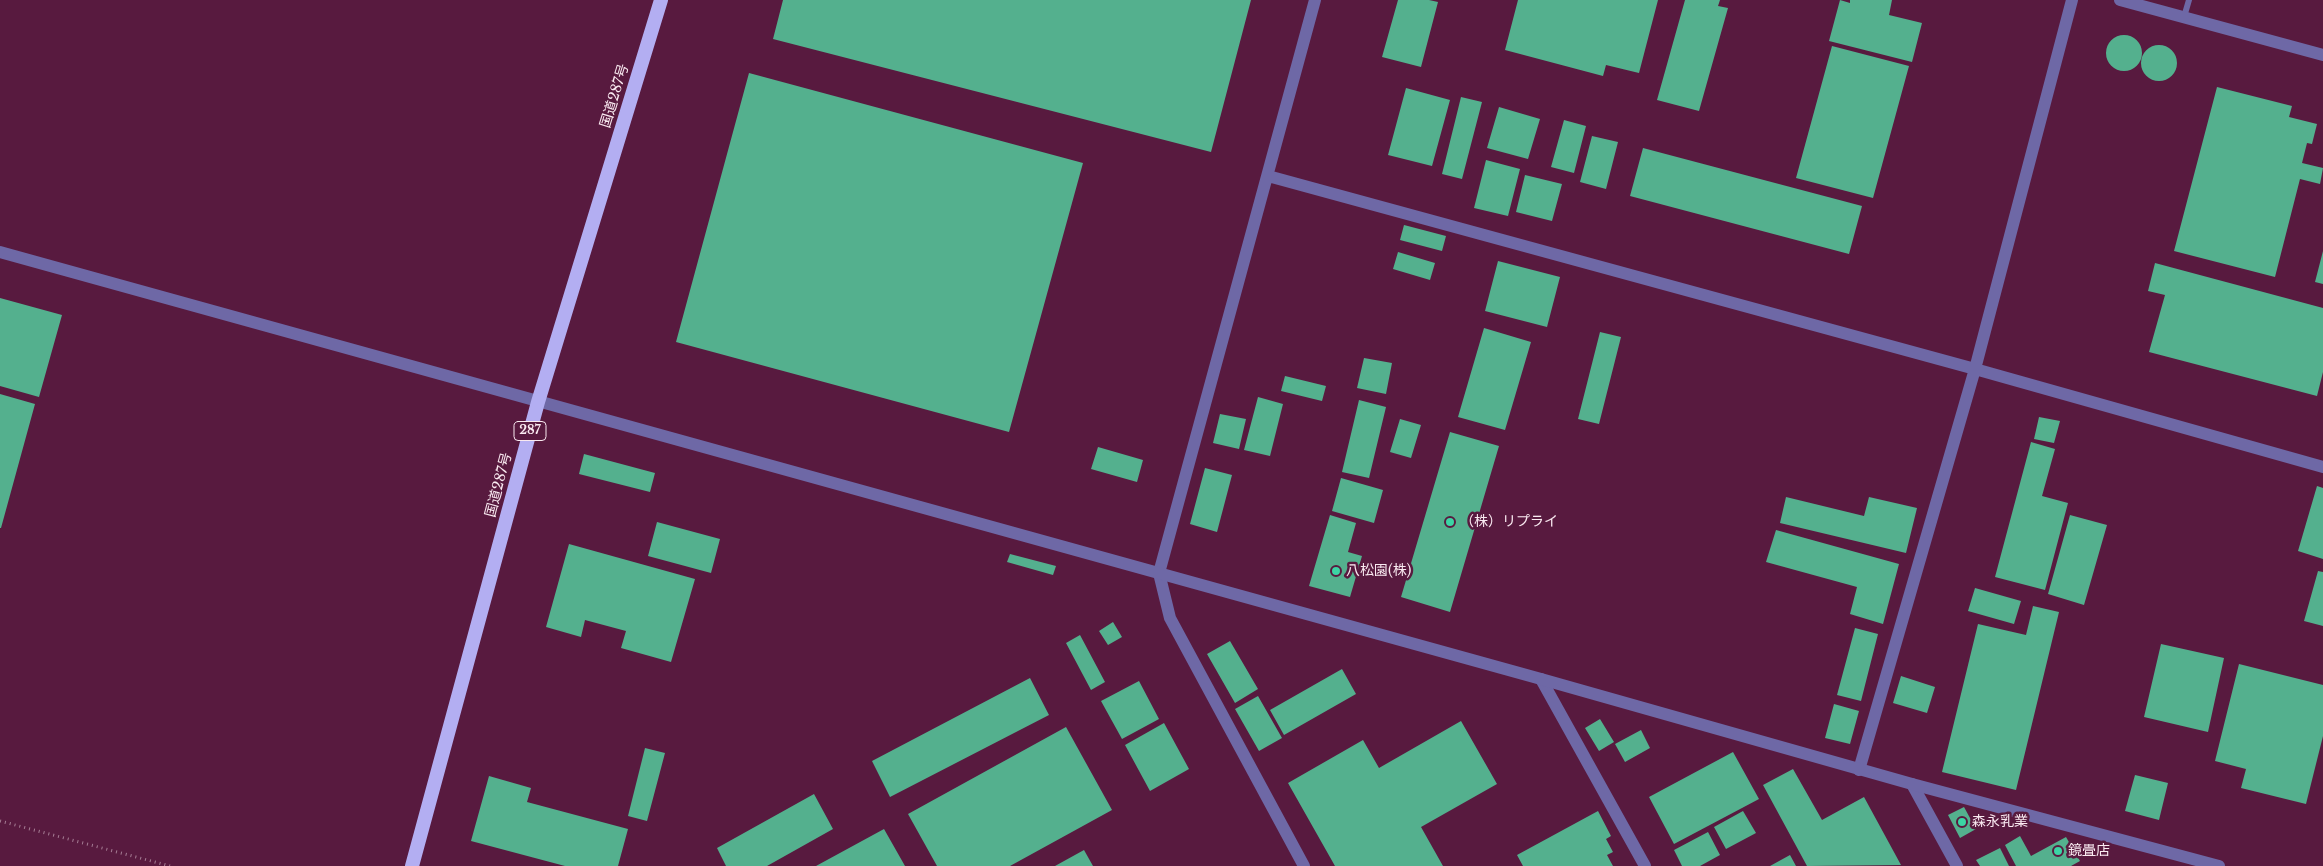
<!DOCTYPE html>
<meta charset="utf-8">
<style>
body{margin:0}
canvas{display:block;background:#581a3f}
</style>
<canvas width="2323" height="866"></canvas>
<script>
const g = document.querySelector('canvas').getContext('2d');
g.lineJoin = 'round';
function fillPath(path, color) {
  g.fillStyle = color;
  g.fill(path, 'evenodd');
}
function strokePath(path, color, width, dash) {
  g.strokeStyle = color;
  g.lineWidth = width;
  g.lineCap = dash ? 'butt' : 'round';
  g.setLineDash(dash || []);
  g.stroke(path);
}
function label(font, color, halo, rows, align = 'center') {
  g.font = font + ' "Libre Baskerville","Noto Sans JP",serif';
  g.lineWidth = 5;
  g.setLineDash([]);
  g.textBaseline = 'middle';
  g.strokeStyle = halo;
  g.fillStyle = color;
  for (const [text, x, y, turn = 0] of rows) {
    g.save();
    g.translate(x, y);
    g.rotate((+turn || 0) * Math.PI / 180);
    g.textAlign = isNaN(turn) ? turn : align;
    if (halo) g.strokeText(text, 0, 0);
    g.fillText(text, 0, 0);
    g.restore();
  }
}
const building = new Path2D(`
 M783,0h468l-40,152 -438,-113z
 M1398,0h31l9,2 -17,65 -39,-10z
 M1518,0h140l-19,73 -33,-8 -3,11 -98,-26z
 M1685,0h35l-2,6 10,2 -29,103 -42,-11z
 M1840,0l10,3v-3h42l-3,15 33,8 -10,39 -83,-21z
 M2106 53a18 18 0 1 1 36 0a18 18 0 1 1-36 0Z
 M2141 63a18 18 0 1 1 36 0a18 18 0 1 1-36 0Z
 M1832,46l77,20 -36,132 -77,-20z
 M749,73l334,90 -74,269 -333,-90z
 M2217,87l75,19 -3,11 28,7 -5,20 -5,-1 -5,20 21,5 -3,16 -20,-5 -25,98 -101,-26z
 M1406,88l44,12 -18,66 -44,-11z
 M1461,97l21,5 -20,77 -20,-5z
 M1499,107l41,12 -12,40 -41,-11z
 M1564,120l22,6 -12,47 -23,-6z
 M1592,136l26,6 -12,47 -26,-7z
 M1643,148l219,58 -13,48 -219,-58z
 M1486,160l34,9 -12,47 -34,-8z
 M1525,175l37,9 -10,37 -36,-9z
 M1404,225l42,11 -4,15 -42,-11z
 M2323,251v33l-8,-2z
 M1398,252l37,11 -5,17 -37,-11z
 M1498,261l62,16 -13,50 -62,-16z
 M2155,263l168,45v64l-6,24 -168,-44 16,-57 -17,-4z
 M0,298l62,17 -23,82 -39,-11z
 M1484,328l47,14 -26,88 -47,-13z
 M1600,332l21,5 -22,87 -21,-5z
 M1364,358l28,5 -6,31 -29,-6z
 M1285,376l41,10 -4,15 -41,-10z
 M0,394l35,10 -34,124h-1z
 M1258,397l25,7 -13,52 -26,-6z
 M1359,400l27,7 -17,71 -27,-6z
 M1220,414l26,5 -7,30 -26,-6z
 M2039,417l21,4 -6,22 -20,-4z
 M1400,419l21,6 -10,33 -21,-6z
 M1450,432l49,14 -49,166 -49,-15z
 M2031,442l24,7 -13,47 26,7 -23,87 -50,-13z
 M1098,447l45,13 -6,22 -46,-13z
 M584,454l71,19 -5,19 -71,-18z
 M1205,468l27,7 -15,57 -27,-8z
 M1341,478l42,12 -9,33 -42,-12z
 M2317,486l6,2v71l-25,-8z
 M1786,497l78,19 5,-19 48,11 -11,45 -126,-30z
 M1330,515l26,8 -8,29 14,4 -12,41 -41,-11z
 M2070,515l37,10 -23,80 -36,-11z
 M657,522l63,17 -9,34 -63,-17z
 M1776,530l123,34 -16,60 -33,-10 7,-27 -91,-25z
 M569,544l126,35 -24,83 -50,-14 5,-17 -41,-11 -4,17 -35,-10z
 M1010,554l46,12 -3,9 -46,-13z
 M2318,571l5,1v54l-19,-5z
 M1975,588l46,13 -7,23 -46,-13z
 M2033,606l26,6 -43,178 -74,-18 36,-148 48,11z
 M1113,622l9,15 -14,8 -9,-14z
 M1855,628l23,6 -17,67 -24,-6z
 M1080,635l25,47 -14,8 -25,-47z
 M1230,641l28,48 -23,14 -28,-49z
 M2161,644l63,14 -16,74 -64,-15z
 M2239,664l84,21v51l-17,68 -65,-16 5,-19 -31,-8z
 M1342,669l14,25 -72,41 -14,-25z
 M1901,676l34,11 -8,26 -34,-10z
 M1030,678l19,37 -159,82 -18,-36z
 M1139,681l20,38 -37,20 -21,-38z
 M1258,696l24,42 -23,13 -24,-42z
 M1834,704l25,7 -9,33 -25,-6z
 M1600,719l14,23 -15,9 -14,-23z
 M1461,721l36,63 -76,43 22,39h-108l-47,-83 75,-43 16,28z
 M1164,723l25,46 -39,22 -25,-46z
 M1066,727l46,83 -102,56h-73l-29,-52z
 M1641,730l9,18 -25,14 -10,-18z
 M645,748l20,5 -18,68 -19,-5z
 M1733,752l26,47 -85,45 -25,-47z
 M1793,769l29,51 42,-23 37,68 -94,1 -44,-81z
 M2135,775l33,8 -9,37 -34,-9z
 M489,776l42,12 -4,14 101,27 -10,37h-53l-94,-25z
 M814,794l19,35 -66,37h-41l-9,-18z
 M1964,807l12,22 -16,9 -12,-23z
 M1598,811l13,25 -5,3 7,13 -6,3 6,11h-90l-6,-11z
 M1743,811l13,22 -30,16 -12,-22z
 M884,829l21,37h-89z
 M1708,832l12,23 -20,11h-18l-8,-16z
 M2020,836l11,20 35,-19 14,24 -9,5h-55l-11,-21z
 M2000,848l9,18h-29l-4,-6z
 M1084,850l9,16h-38z
 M1790,855l6,11h-26z`);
const path = new Path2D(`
 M0,821l170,45`);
const service = new Path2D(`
 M2184,17l5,-17`);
const minor = new Path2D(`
 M2120,0l203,55
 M1268,176l707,193 348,98
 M1541,679l104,187
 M1859,770l116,-401 97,-369
 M1912,784l45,82
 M1304,866l-134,-248 -11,-45 156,-573`);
const tertiary = new Path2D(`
 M0,252l1541,427 371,105 307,82`);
const trunk = new Path2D(`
 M412,866l126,-464 123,-402`);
const markers = [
 [1450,522,5,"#3cd4a4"],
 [1336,571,5,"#3cd4a4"],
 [1962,822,5,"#3cd4a4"],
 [2058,851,5,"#3cd4a4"]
];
const shields = [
 [530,431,32]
];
const shieldNames = [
 ["287",530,431]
];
const streetNames = [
 ["国道287号",615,96,-73],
 ["国道287号",499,485,-75]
];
const poiNames = [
 ["（株）リプライ",1460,522],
 ["八松園(株)",1346,571],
 ["森永乳業",1972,822],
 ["鏡畳店",2068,851]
];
fillPath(building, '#54b08e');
strokePath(path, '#a57d94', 3, [1, 4]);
strokePath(service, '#6e68a6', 6);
strokePath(minor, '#6e68a6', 12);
strokePath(tertiary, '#6e68a6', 12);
strokePath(trunk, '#b3aef2', 14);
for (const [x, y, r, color] of markers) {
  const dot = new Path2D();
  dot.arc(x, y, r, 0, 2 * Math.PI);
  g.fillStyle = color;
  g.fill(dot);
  strokePath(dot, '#581a3f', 2);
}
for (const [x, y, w] of shields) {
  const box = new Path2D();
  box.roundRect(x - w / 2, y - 9.5, w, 19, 4);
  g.fillStyle = '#581a3f';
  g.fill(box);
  strokePath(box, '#faeaf1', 1);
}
label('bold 12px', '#faeaf1', null, shieldNames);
label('14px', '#faeaf1', '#581a3f', streetNames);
label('14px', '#faeaf1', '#581a3f', poiNames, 'left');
</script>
